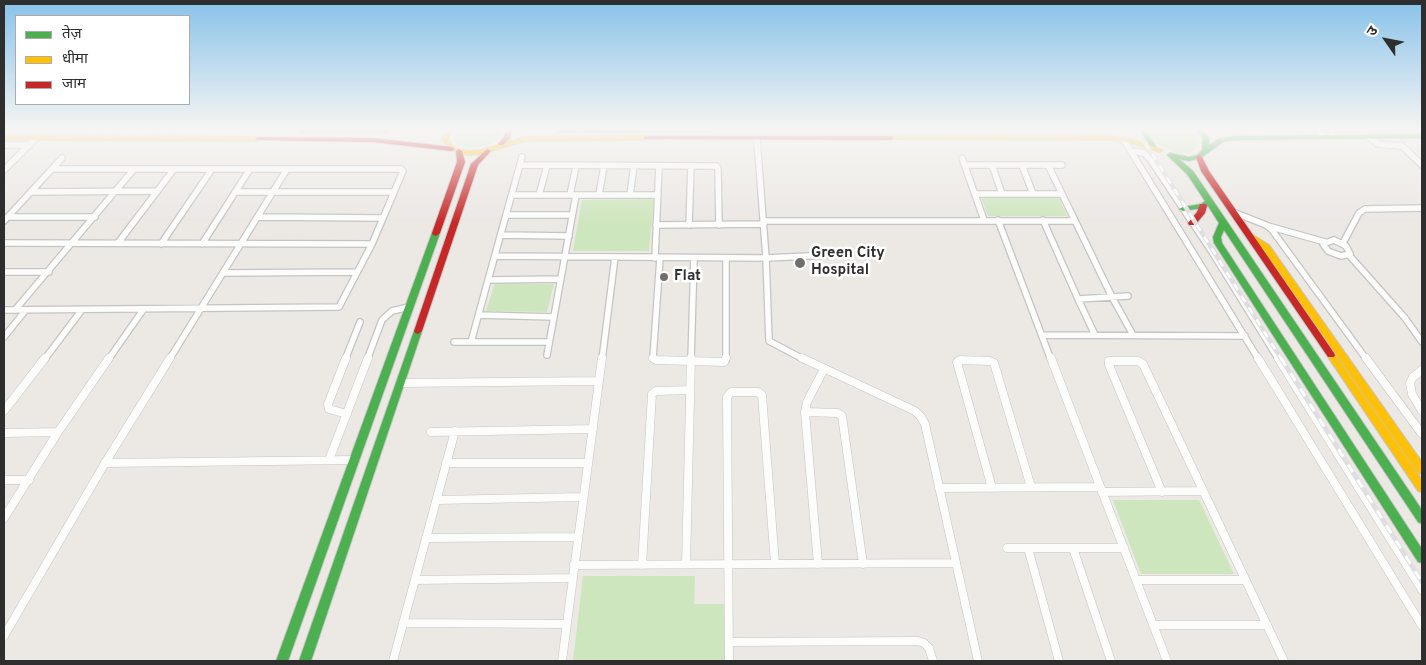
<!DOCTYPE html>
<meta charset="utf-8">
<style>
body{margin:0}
#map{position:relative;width:1426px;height:665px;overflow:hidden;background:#ece8e4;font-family:Overpass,"Noto Sans Devanagari",sans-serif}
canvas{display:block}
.frame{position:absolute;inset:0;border:5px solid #2e2e2e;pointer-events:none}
.legend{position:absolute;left:15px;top:15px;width:175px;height:90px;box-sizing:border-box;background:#fff;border:1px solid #ababab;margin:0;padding:6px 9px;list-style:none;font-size:15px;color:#2e2e2e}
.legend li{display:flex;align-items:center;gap:10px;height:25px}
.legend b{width:25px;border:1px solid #ababab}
.north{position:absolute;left:1361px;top:15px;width:50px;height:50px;-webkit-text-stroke:4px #fff;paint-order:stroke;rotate:303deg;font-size:14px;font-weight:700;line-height:20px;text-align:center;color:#2e2e2e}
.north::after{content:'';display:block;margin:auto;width:18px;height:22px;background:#2e2e2e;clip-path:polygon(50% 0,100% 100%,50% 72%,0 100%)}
</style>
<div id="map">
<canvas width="1426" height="665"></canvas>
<div class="frame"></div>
<ul class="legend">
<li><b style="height:6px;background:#4caf50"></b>तेज़</li>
<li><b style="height:6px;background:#ffc107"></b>धीमा</li>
<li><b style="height:6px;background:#c62828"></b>जाम</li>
</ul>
<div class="north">उ</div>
</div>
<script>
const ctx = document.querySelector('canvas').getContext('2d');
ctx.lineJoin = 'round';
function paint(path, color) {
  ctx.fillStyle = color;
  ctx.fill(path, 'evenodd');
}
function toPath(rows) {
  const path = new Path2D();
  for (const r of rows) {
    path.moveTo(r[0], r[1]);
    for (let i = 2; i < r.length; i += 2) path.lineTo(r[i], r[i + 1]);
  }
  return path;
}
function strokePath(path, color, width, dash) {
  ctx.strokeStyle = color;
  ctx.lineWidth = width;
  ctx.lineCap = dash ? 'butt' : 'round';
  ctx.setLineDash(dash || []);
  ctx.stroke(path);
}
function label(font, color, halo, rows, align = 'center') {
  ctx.font = font + ' Overpass,sans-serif';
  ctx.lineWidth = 5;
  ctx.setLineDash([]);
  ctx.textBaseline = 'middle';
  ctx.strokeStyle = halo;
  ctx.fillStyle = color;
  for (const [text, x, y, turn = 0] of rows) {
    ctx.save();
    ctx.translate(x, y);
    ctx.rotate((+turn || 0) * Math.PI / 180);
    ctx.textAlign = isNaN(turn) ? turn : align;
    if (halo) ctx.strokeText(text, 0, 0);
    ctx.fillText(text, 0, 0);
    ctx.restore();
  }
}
paint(toPath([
 [456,130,502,130,502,131,497,140,491,144,471,148,457,144,453,139],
 [1145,130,1192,130,1195,134,1197,147,1190,153,1176,153,1155,143],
 [981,197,1059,197,1067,216,988,216],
 [654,199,649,251,573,251,582,200],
 [495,283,554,284,547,312,486,311],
 [1113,500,1199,500,1234,574,1141,574],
 [583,576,695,576,694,604,724,604,725,661,573,661]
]), '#cee6be');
const streetFar1 = toPath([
 [1318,130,1323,137],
 [1329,130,1334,137],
 [1367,136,1378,144,1402,146,1422,165],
 [757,139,766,258,769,341,805,360],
 [1124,140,1259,360],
 [4,145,30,145],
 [1131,151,1144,153,1150,159,1212,252,1279,360],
 [962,158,984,220],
 [520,165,716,166,718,168,719,225],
 [965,165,1062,165],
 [992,165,1002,194],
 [1022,165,1033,194],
 [1048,165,1112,297,1133,335],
 [4,170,36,138],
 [31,192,157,191],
 [235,192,394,192],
 [975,194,1062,194],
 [512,195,658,195],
 [539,195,547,166],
 [570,195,576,166],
 [599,195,604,166],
 [630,195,634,166],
 [1233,212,1266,225,1272,230,1367,360],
 [506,215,572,215],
 [8,217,95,217],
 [258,217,383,218],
 [998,220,1051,360],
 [1043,220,1078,299,1128,296],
 [4,221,62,158],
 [763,221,1075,221],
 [656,225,764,224],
 [689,225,691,166],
 [1268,226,1325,242],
 [501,235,569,236],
 [1334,240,1346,246,1350,254,1341,256,1328,251,1323,244,1334,240],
 [4,243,372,244],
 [118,243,174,169],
 [1343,243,1359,213,1365,209,1422,208],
 [161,244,212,169],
 [202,244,250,169],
 [1349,255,1405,318,1422,342],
 [495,256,766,258,830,255],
 [655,258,659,166],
 [4,272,49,272],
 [224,273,357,272],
 [488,280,561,279],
 [1078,299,1095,335],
 [4,310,339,307,372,244,403,171,401,169,52,169],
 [15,310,134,169],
 [479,315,554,317],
 [1042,335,1245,336],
 [4,337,25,311],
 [454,342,549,342],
 [471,342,522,157],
 [547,355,576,195],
 [44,360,81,311],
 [108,360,143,310],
 [169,360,287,169],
 [345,360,360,322],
 [367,360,382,320,392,311,409,307],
 [602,360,615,257],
 [655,360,653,358,660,258],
 [691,360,694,258],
 [726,360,726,258]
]);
const street = toPath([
 [346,358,328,404,329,409,347,414],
 [653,358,656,360,724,362,726,358],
 [802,358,915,411,921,417,925,424,978,661],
 [1051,358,1167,661],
 [1258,358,1422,626],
 [1278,358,1422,590],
 [1366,358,1422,434],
 [1422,370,1413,377,1410,383,1412,394,1422,411],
 [401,383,599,381],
 [4,411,45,358],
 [805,412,838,413,842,416,863,564],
 [431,432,593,429],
 [4,433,58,432],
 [329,460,368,358],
 [105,463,354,460],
 [446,463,588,463],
 [4,480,29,480],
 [939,488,1100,487],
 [992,488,957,362,960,360,990,361,994,363,1031,487],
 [1102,492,1203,491],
 [1162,492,1109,365,1109,361,1138,361,1143,364,1284,661],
 [437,500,583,497],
 [4,518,58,432,109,358],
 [426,538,578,537],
 [1007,548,1124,548],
 [1028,548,1059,661],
 [1073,548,1111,661],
 [686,564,691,358],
 [818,564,805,412,807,402,824,369],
 [574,565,956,563],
 [642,565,652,394,656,391,690,390],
 [415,580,573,578],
 [1136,580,1245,580],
 [403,623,566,624],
 [1153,625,1267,625],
 [4,636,105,463,170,358],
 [729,642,918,641,924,643,929,648,933,661],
 [393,661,455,431],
 [562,661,602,358],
 [729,661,727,397,731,392,758,392,762,395,775,564]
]);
const fast = toPath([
 [297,130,391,130,388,132,300,132,297,130],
 [556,130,713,130,710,132,559,132,556,130],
 [1138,130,1145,130,1156,146,1155,147,1151,147,1138,130],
 [1197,130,1204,130,1209,138,1209,145,1219,139,1235,136,1422,134,1422,138,1235,140,1223,142,1201,158,1189,161,1179,159,1193,171,1422,510,1422,524,1418,522,1224,230,1221,237,1222,243,1422,549,1422,563,1418,562,1214,243,1213,237,1219,223,1208,206,1203,208,1183,211,1179,209,1183,207,1201,204,1205,201,1187,174,1167,155,1170,153,1189,157,1197,155,1202,150,1203,138,1197,130],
 [436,230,440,233,288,661,276,661,432,233,436,230],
 [418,328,422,331,311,661,299,661,414,331,418,328]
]);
const slow = toPath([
 [445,130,452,130,448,139,454,148,467,151,481,150,525,137,646,136,649,138,646,140,525,141,482,154,467,155,450,150,442,139,445,130],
 [4,136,258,137,261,139,258,141,4,140,4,136],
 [891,136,1111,136,1130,139,1163,150,1160,152,1127,142,1111,140,889,139,889,137,891,136],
 [1253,235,1269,245,1422,462,1422,474,1418,473,1263,249,1250,240,1249,238,1253,235],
 [1331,352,1334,353,1422,480,1422,492,1418,491,1328,357,1327,355,1328,353,1331,352]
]);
const jam = toPath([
 [506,130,512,130,510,138,503,145,499,145,498,144,504,137,506,130],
 [646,136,891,136,894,138,891,140,644,139,644,137,646,136],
 [258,137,373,138,452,147,455,149,452,151,373,142,256,140,255,139,258,137],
 [459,149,462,151,465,162,440,233,436,236,433,235,432,233,457,162,456,151,459,149],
 [488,149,491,151,478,165,422,331,418,334,415,333,414,331,471,164,486,150,488,149],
 [1199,155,1202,157,1209,171,1334,353,1335,355,1334,357,1328,357,1201,171,1196,157,1199,155],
 [1200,204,1206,204,1207,206,1205,213,1195,225,1189,225,1188,223,1197,212,1200,204]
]);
strokePath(streetFar1, '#c5c4c5', 8);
strokePath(street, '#c5c4c5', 9);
strokePath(fast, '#c5c4c5', 2);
strokePath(slow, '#c5c4c5', 2);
strokePath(jam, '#c5c4c5', 2);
strokePath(streetFar1, '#fcfcfb', 5.5);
strokePath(street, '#fcfcfb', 8);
paint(fast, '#4caf50');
paint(slow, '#ffc107');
paint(jam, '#c62828');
const railFar1 = toPath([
 [1137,130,1282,360]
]);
const rail = toPath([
 [1281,358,1422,582]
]);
strokePath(railFar1, '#dfdfe1', 4.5);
strokePath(rail, '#dfdfe1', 5);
strokePath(railFar1, '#fff', 2.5, [7]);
strokePath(rail, '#fff', 3, [9]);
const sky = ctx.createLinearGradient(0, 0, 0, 223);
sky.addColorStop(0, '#88c2ea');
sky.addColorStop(0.58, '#f6f5f3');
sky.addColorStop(1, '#f6f5f300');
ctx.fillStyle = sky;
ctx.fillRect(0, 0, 1426, 223);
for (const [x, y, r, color] of [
 [800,263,6,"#706f6e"],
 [664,277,5,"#706f6e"]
]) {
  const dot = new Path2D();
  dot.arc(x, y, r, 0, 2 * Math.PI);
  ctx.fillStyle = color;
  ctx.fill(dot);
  strokePath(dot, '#fff', 2);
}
label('bold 15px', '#2e2e2e', '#fff', [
 ["Green City",811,254],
 ["Hospital",811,271],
 ["Flat",674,277]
], 'left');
</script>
